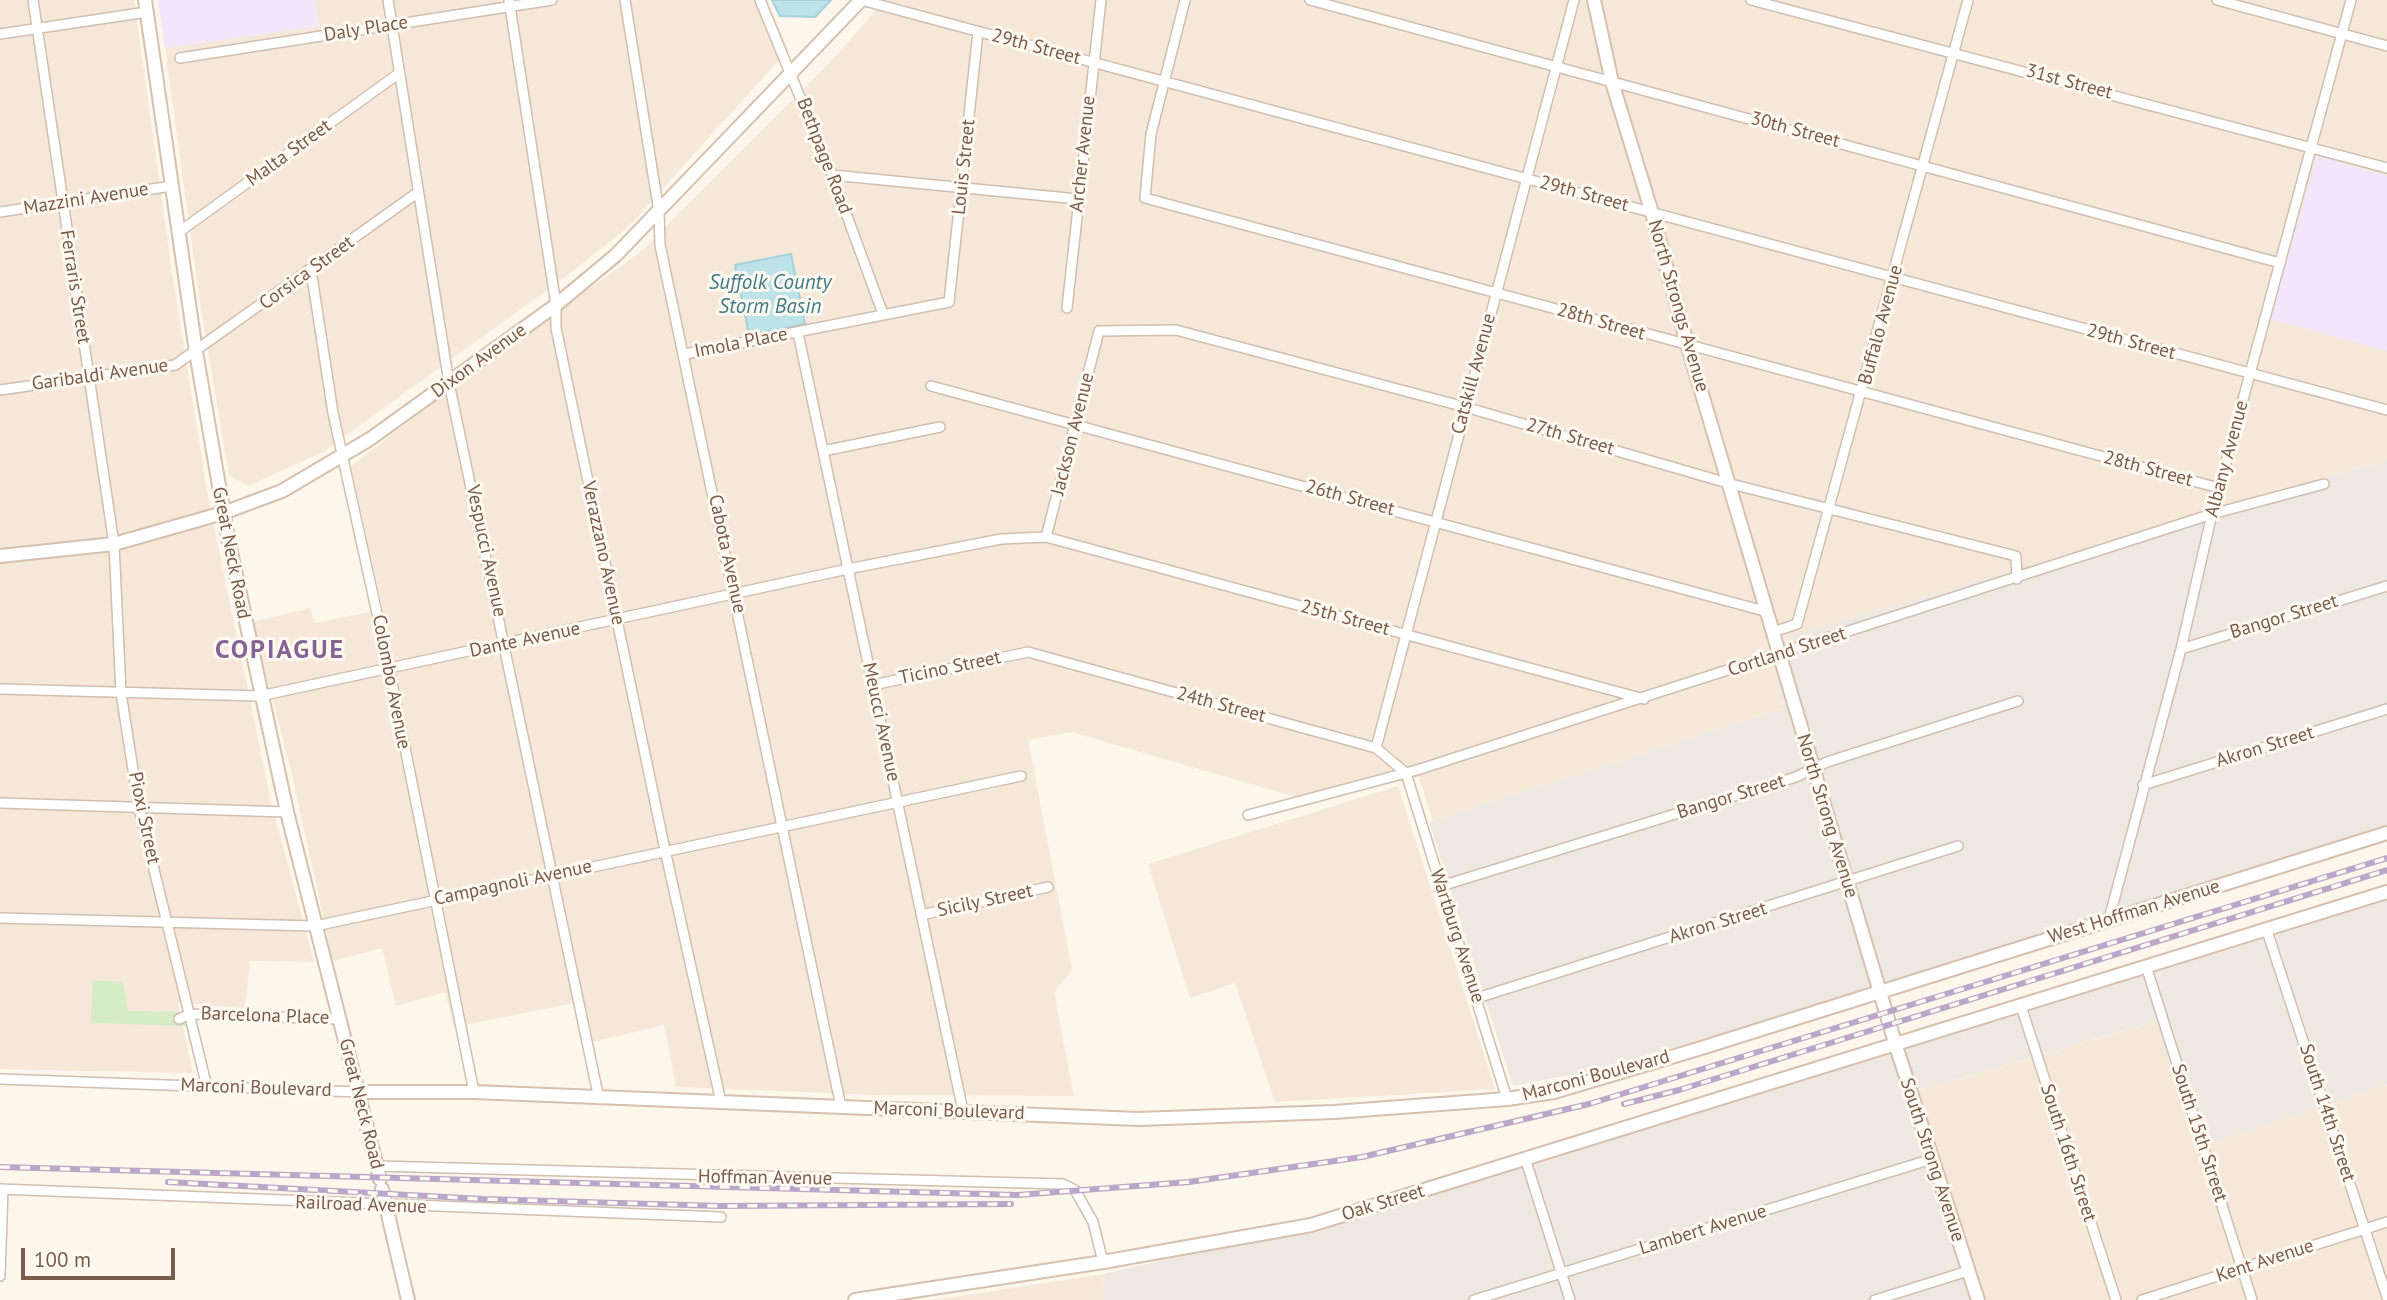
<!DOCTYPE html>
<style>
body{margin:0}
#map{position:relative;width:2387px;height:1300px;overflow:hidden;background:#fdf6ea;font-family:"PT Sans",sans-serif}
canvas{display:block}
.scale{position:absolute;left:21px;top:1248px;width:154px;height:32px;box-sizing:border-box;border:4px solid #795c4c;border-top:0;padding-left:9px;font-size:21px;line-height:24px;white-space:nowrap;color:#795c4c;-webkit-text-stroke:5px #fffaf1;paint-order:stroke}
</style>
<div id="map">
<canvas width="2387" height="1300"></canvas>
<div class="scale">100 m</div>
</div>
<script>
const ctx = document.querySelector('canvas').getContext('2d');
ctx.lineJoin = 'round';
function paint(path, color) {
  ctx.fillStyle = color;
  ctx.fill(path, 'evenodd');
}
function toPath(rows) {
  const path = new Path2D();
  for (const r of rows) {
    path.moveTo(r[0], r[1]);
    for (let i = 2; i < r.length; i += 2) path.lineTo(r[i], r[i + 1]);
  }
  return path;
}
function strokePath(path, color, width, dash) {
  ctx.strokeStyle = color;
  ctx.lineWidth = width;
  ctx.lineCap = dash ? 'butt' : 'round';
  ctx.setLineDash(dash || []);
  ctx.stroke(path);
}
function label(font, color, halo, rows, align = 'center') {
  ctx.font = font + ' "PT Sans",sans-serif';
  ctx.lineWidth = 6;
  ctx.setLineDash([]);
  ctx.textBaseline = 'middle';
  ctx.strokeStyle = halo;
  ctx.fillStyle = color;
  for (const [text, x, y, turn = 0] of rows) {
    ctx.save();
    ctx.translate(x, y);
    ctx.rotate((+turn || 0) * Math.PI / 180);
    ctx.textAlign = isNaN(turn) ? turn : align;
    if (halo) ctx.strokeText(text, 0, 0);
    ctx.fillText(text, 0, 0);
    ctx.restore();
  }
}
paint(toPath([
 [0,0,134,0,172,273,208,497,271,802,314,962,250,961,245,1008,178,1003,193,1073,0,1069],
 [315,0,767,0,788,50,628,227,568,275,323,452,248,486,229,475,200,303,165,48,319,26],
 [885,0,2387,0,2387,460,1768,643,1785,708,1433,821,1419,777,1310,801,1071,732,1028,740,1072,970,1054,992,1074,1096,881,1095,676,1087,664,1025,593,1042,584,1001,454,1027,445,992,396,1006,382,948,333,961,291,770,252,622,310,608,315,623,383,609,351,466,496,355,642,251,824,69],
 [1398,786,1495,1089,1275,1102,1235,983,1190,998,1148,864],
 [2156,1021,2196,1148,2387,1085,2387,1300,1971,1300,1904,1095],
 [1105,1274,1102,1300,933,1300]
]), '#f5e8d8');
paint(toPath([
 [2387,460,2387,828,1971,959,1605,1068,1513,1086,1429,822,1785,708,1767,643],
 [2387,891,2387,1085,2196,1148,2155,1021,1904,1095,1971,1300,1102,1300,1105,1274,1318,1223,1908,1033]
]), '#eee8e3');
paint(toPath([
 [158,0,315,0,319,26,165,48],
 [2317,156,2387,176,2387,351,2270,319]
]), '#f3e6fa');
paint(toPath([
 [93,980,123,982,128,1011,183,1012,186,1026,91,1023]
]), '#d6ecc7');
const water = toPath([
 [772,0,831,0,815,17,780,16,772,0],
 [791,254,805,324,749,335,735,265,791,254]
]);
paint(water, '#bde2e8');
strokePath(water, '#a3d2da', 2);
const street = toPath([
 [33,0,114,544,121,693,139,808,207,1087],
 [388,0,449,383,599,1099],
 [509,0,556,305,556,328,665,850,721,1102],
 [625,0,659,212,660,245,841,1107],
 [760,0,832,175,883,314],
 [861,0,2387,410],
 [1185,0,1151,134,1145,198,2219,488],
 [1310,0,2280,263],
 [1751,0,2387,168],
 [2217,0,2387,46],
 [0,34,147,12],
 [180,58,552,0],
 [832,175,1078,199],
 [0,212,172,186],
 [179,232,398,74],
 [311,270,333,413,389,668,474,1092],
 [1067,308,1101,0],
 [798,333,963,1111],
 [685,354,949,302,978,32],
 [931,386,1768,612],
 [0,390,175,365,417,193],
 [823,451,940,427],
 [1046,537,1099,331,1176,330,1465,407,1731,484,2016,556,2017,579],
 [1773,632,1797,624,1968,0],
 [2181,649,2387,586],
 [873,685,1028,652,1376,748,1406,773,1507,1099],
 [0,689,260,696,848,569,1001,539,1046,537,1644,699],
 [1376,748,1574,0],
 [2143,785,2387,709],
 [0,803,287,812],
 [1248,815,1417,770,2212,514,2324,484],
 [1441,886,1796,777,1827,762,2018,701],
 [921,915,1048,887],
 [0,918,315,926,1021,776],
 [2109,919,2181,649,2212,514,2351,0],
 [2266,928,2387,1297],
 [2146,966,2252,1300],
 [1477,998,1958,846],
 [2021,1006,2116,1300],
 [179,1019,190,1014,340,1019],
 [0,1079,359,1092],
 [1525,1158,1570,1300],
 [376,1166,1063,1184,1075,1190,1093,1222,1103,1262],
 [0,1189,721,1217],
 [0,1276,3,1189],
 [1474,1300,1932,1159],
 [1875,1300,1968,1271],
 [2142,1300,2387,1222]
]);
const secondary = toPath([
 [145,0,196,352,228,538,287,812,380,1179],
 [1594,0,1612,82,1652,213,1688,347,1896,1046,1978,1300],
 [0,556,114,544,223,513,282,491,370,439,556,305,616,255,861,0],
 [359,1092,474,1092,1138,1119,1334,1112,1507,1099,1554,1092,1698,1049,2387,833],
 [382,1189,408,1300],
 [855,1300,1103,1262,1311,1225,2387,892]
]);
strokePath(street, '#d0beae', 12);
strokePath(secondary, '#d6c0ae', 16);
strokePath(street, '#fff', 9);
strokePath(secondary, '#fff', 12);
const rail = toPath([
 [1624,1104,1679,1090,2387,870],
 [0,1167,1018,1195,1189,1182,1362,1157,1589,1104,2387,858],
 [168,1182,483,1199,720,1206,1011,1204]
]);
strokePath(rail, '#b9a6c9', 6);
strokePath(rail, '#fffaf1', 3.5, [10]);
label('19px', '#795c4c', '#fffaf1', [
 ["Daly Place",366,29,-9],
 ["29th Street",1036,47,15],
 ["31st Street",2069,82,15],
 ["30th Street",1795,130,15],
 ["Malta Street",289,153,-36],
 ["Archer Avenue",1083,154,-84],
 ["Bethpage Road",824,156,69],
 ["Louis Street",964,167,-84],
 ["29th Street",1584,194,15],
 ["Mazzini Avenue",86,199,-9],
 ["Corsica Street",307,273,-36],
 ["Ferraris Street",75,287,81],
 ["North Strongs Avenue",1678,306,74],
 ["28th Street",1601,322,16],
 ["Buffalo Avenue",1881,325,-75],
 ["29th Street",2131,342,15],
 ["Imola Place",741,343,-11],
 ["Dixon Avenue",479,361,-36],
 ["Catskill Avenue",1474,374,-75],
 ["Garibaldi Avenue",100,375,-8],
 ["Jackson Avenue",1073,434,-76],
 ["27th Street",1570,437,16],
 ["Albany Avenue",2227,459,-75],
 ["28th Street",2148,469,15],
 ["26th Street",1350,498,15],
 ["Vespucci Avenue",486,551,78],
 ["Great Neck Road",231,553,79],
 ["Verazzano Avenue",603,553,78],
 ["Cabota Avenue",727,554,78],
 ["Bangor Street",2284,617,-17],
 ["25th Street",1345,618,15],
 ["Dante Avenue",525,640,-12],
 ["Cortland Street",1787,652,-18],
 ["Ticino Street",950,668,-12],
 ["Colombo Avenue",391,682,79],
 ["24th Street",1221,705,15],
 ["Meucci Avenue",881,722,78],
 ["Akron Street",2265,747,-17],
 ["Bangor Street",1731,797,-17],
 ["North Strong Avenue",1827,816,73],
 ["Pioxi Street",144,818,78],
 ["Campagnoli Avenue",513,883,-12],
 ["Sicily Street",985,901,-12],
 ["West Hoffman Avenue",2134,912,-17],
 ["Akron Street",1718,923,-17],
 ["Wartburg Avenue",1457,936,72],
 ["Barcelona Place",265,1016,2],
 ["Marconi Boulevard",1596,1076,-15],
 ["Marconi Boulevard",256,1088,2],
 ["Great Neck Road",361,1104,76],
 ["Marconi Boulevard",949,1111,2],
 ["South 14th Street",2327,1113,72],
 ["South 15th Street",2199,1133,72],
 ["South 16th Street",2068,1153,72],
 ["South Strong Avenue",1932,1160,72],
 ["Hoffman Avenue",765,1178,1],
 ["Oak Street",1383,1203,-17],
 ["Railroad Avenue",361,1205,2],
 ["Lambert Avenue",1703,1230,-17],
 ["Kent Avenue",2265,1261,-18]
]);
label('italic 21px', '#417b86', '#fffaf1', [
 ["Suffolk County",770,283],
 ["Storm Basin",770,307]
]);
ctx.letterSpacing = '2px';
label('bold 26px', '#846495', '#fffaf1', [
 ["COPIAGUE",280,651]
]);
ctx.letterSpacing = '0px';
</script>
